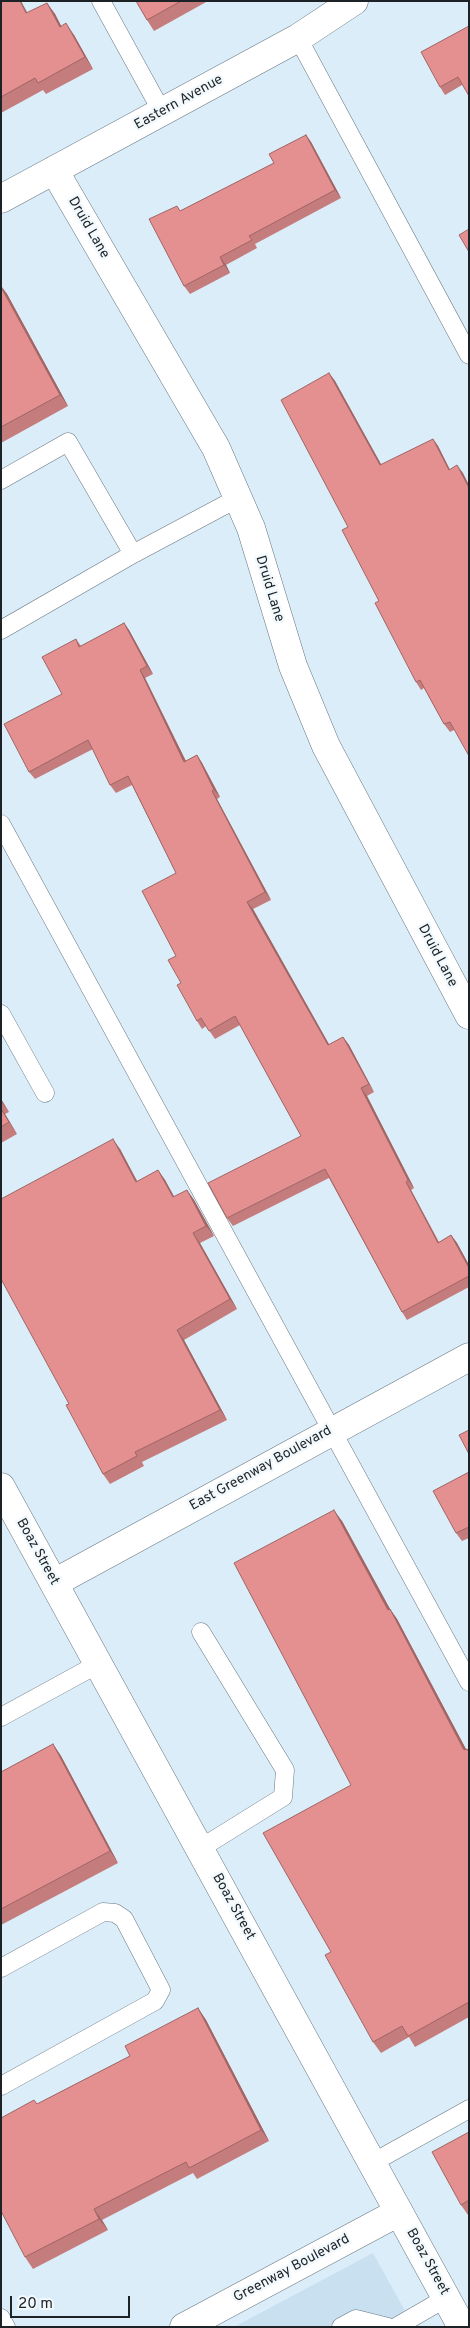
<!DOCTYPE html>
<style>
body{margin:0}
#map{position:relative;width:470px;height:2328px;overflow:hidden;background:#dbedf9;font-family:Overpass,sans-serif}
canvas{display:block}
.frame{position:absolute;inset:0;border:2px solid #1c2226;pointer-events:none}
.scale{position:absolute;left:10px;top:2296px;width:120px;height:22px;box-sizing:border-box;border:2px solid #1c2226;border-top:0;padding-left:6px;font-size:15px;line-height:18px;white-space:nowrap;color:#1c2226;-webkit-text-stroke:4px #f2f9fd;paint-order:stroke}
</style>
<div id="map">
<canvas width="470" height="2328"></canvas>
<div class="frame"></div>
<div class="scale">20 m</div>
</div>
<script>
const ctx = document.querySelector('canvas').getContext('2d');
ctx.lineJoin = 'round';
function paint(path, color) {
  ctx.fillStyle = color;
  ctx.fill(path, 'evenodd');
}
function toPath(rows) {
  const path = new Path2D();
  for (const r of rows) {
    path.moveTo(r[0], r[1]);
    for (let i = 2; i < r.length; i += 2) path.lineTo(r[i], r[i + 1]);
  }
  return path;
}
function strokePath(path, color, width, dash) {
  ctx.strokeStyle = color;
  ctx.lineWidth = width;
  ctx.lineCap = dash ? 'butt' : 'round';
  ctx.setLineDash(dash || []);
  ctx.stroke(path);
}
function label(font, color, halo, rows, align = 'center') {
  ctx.font = font + ' Overpass,sans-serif';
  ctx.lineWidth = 5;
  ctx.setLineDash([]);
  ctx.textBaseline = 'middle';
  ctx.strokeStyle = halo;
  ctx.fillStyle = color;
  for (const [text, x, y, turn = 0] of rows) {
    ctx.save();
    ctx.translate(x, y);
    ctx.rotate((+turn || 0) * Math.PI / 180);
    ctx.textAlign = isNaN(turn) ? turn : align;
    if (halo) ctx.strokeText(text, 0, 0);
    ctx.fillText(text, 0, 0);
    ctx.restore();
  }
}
paint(toPath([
 [373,2253,414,2327,234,2327]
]), '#c8e0f0');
const service = toPath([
 [101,1,162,112],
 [298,38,469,355],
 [1,480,68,442,133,554],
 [1,630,133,554,238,498],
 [1,824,469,1682],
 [1,1014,45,1093],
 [1,1717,98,1664],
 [201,1848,283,1797,285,1770,201,1632],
 [1,1968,103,1912,115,1913,124,1919,161,1990,155,2001,1,2086],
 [372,2163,469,2109],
 [1,2318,6,2327],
 [341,2327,356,2319,388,2327],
 [396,2327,446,2298]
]);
const minor = toPath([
 [54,170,216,448,251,528,293,666,326,746,469,1015],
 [1,199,298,38,354,1],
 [1,1487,462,2327],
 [54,1583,469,1357],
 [184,2327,399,2212]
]);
strokePath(service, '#677781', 19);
strokePath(minor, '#677781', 29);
strokePath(service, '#fff', 18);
strokePath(minor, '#fff', 28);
paint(toPath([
 [1,1,28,13,47,3,55,14,61,26,74,35,93,69,46,94,43,90,1,113],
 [136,1,208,1,154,31,147,20],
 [469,26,462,85,445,95,440,87],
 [306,135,311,142,341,198,255,244,257,248,226,265,230,273,190,294,184,286,180,211,274,163],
 [1,286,7,294,68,406,1,443],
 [329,373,335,381,381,465,433,439,438,446,450,470,463,473,454,730,450,732,444,724,424,688,421,690,416,682,379,601,348,527],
 [124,623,129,630,153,674,145,678,186,761,197,755,202,763,220,797,217,799,271,900,253,909,329,1045,343,1037,349,1045,374,1092,367,1096,414,1188,411,1190,439,1242,451,1235,457,1243,469,1265,469,1287,407,1320,402,1312,329,1178,233,1226,227,1218,301,1136,240,1025,215,1039,206,1026,202,1029,197,1021,181,983,176,956,176,873,132,785,116,793,110,785,93,749,35,779,29,772,62,694,76,639,81,646],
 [1,1099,9,1112,5,1114,17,1134,1,1143],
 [120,1149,137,1182,158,1170,165,1180,174,1197,187,1190,194,1200,214,1236,200,1243,237,1309,184,1340,227,1420,142,1462,144,1466,110,1484,103,1474,69,1404],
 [469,1472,469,1538,462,1541,456,1533],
 [342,1521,390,1609,397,1619,466,1749,469,1751,469,2017,415,2047,409,2037,381,2053,373,2042,331,1952,351,1785],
 [53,1744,61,1756,118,1863,1,1925,1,1772],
 [198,2008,206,2020,269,2141,197,2179,193,2173,102,2220,108,2230,33,2269,25,2257,37,2104,130,2056],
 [469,2132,469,2214,468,2215,461,2205]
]), '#c47c7c');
paint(toPath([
 [20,1,21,1,34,25,26,13],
 [47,3,55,14,68,39,60,27],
 [66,23,74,35,93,69,85,57],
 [306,135,311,142,341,198,335,190],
 [220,257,226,265,230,273,224,265],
 [1,286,7,294,68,406,60,395],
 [329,373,335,381,386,473,380,465],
 [433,439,438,446,454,478,449,470],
 [457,465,463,473,469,485,469,488],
 [124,623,129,630,153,674,147,666],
 [140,670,145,678,190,770,184,762],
 [197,755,202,763,220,797,214,790],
 [212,791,217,799,271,900,265,892],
 [247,902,253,909,334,1053,328,1045],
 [343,1037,349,1045,374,1092,369,1084],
 [361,1088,367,1096,414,1188,408,1180],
 [1,1099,9,1112,1,1101],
 [1,1108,5,1114,17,1134,9,1122],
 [113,1139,120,1149,143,1192,136,1182],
 [158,1170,165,1180,180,1207,173,1197],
 [406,1182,411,1190,443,1251,438,1243],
 [187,1190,194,1200,214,1236,206,1226],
 [193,1233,200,1243,237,1309,230,1299],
 [451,1235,457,1243,469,1265,469,1268],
 [177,1330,184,1340,227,1420,220,1410],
 [334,1510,342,1521,396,1620,388,1610],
 [390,1609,397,1619,469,1755,464,1750],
 [53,1744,61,1756,118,1863,110,1851],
 [198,2008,206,2020,269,2141,261,2130],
 [94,2209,102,2220,108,2230,99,2219]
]), '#a06565');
const building = toPath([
 [1,1,20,1,26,13,47,3,60,27,66,23,85,57,38,83,35,78,1,97,1,1],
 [136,1,181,1,147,20,136,1],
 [469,26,469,96,458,77,440,87,421,52,469,26],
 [306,135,335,190,249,236,252,240,220,257,224,265,184,286,149,219,177,206,180,211,274,163,269,154,306,135],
 [469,229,469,252,459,235,469,229],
 [1,287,60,395,1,427,1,287],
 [329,373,380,465,433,439,449,470,457,465,469,488,469,756,450,722,444,724,420,680,416,682,375,603,379,601,342,530,348,527,281,400,329,373],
 [124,623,147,666,140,670,184,762,197,755,214,790,212,791,265,892,247,902,328,1045,343,1037,369,1084,361,1088,408,1180,406,1182,438,1243,451,1235,469,1268,469,1276,402,1312,325,1169,227,1218,208,1183,301,1136,235,1016,209,1031,201,1018,197,1021,177,985,181,983,168,960,176,956,142,891,176,873,128,776,110,785,88,740,29,772,4,724,62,694,42,657,76,639,79,647,124,623],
 [1,1109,9,1122,1,1127,1,1109],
 [113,1139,136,1182,158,1170,173,1197,187,1190,206,1226,193,1233,230,1299,177,1330,220,1410,135,1452,137,1456,103,1474,66,1405,69,1404,1,1279,1,1199,113,1139],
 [469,1430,469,1454,459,1435,469,1430],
 [469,1472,469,1527,456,1533,433,1491,469,1472],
 [334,1510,388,1610,390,1609,464,1750,467,1749,469,1752,469,2002,408,2036,402,2026,373,2042,325,1955,331,1952,263,1833,351,1785,234,1563,334,1510],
 [53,1744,110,1851,1,1909,1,1772,53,1744],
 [198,2008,261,2130,189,2168,186,2162,94,2209,99,2219,25,2257,1,2211,1,2118,34,2100,37,2104,130,2056,125,2046,198,2008],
 [469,2132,469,2200,461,2205,432,2152,469,2132]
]);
paint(building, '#e49090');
strokePath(building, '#a06565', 1);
label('14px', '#1c2226', '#f2f9fd', [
 ["Eastern Avenue",179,103,-29],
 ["Druid Lane",88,228,60],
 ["Druid Lane",269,589,73],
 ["Druid Lane",437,956,62],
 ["East Greenway Boulevard",261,1469,-29],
 ["Boaz Street",37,1552,61],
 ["Boaz Street",233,1907,61],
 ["Boaz Street",427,2262,61],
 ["Greenway Boulevard",292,2269,-28]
]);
</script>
